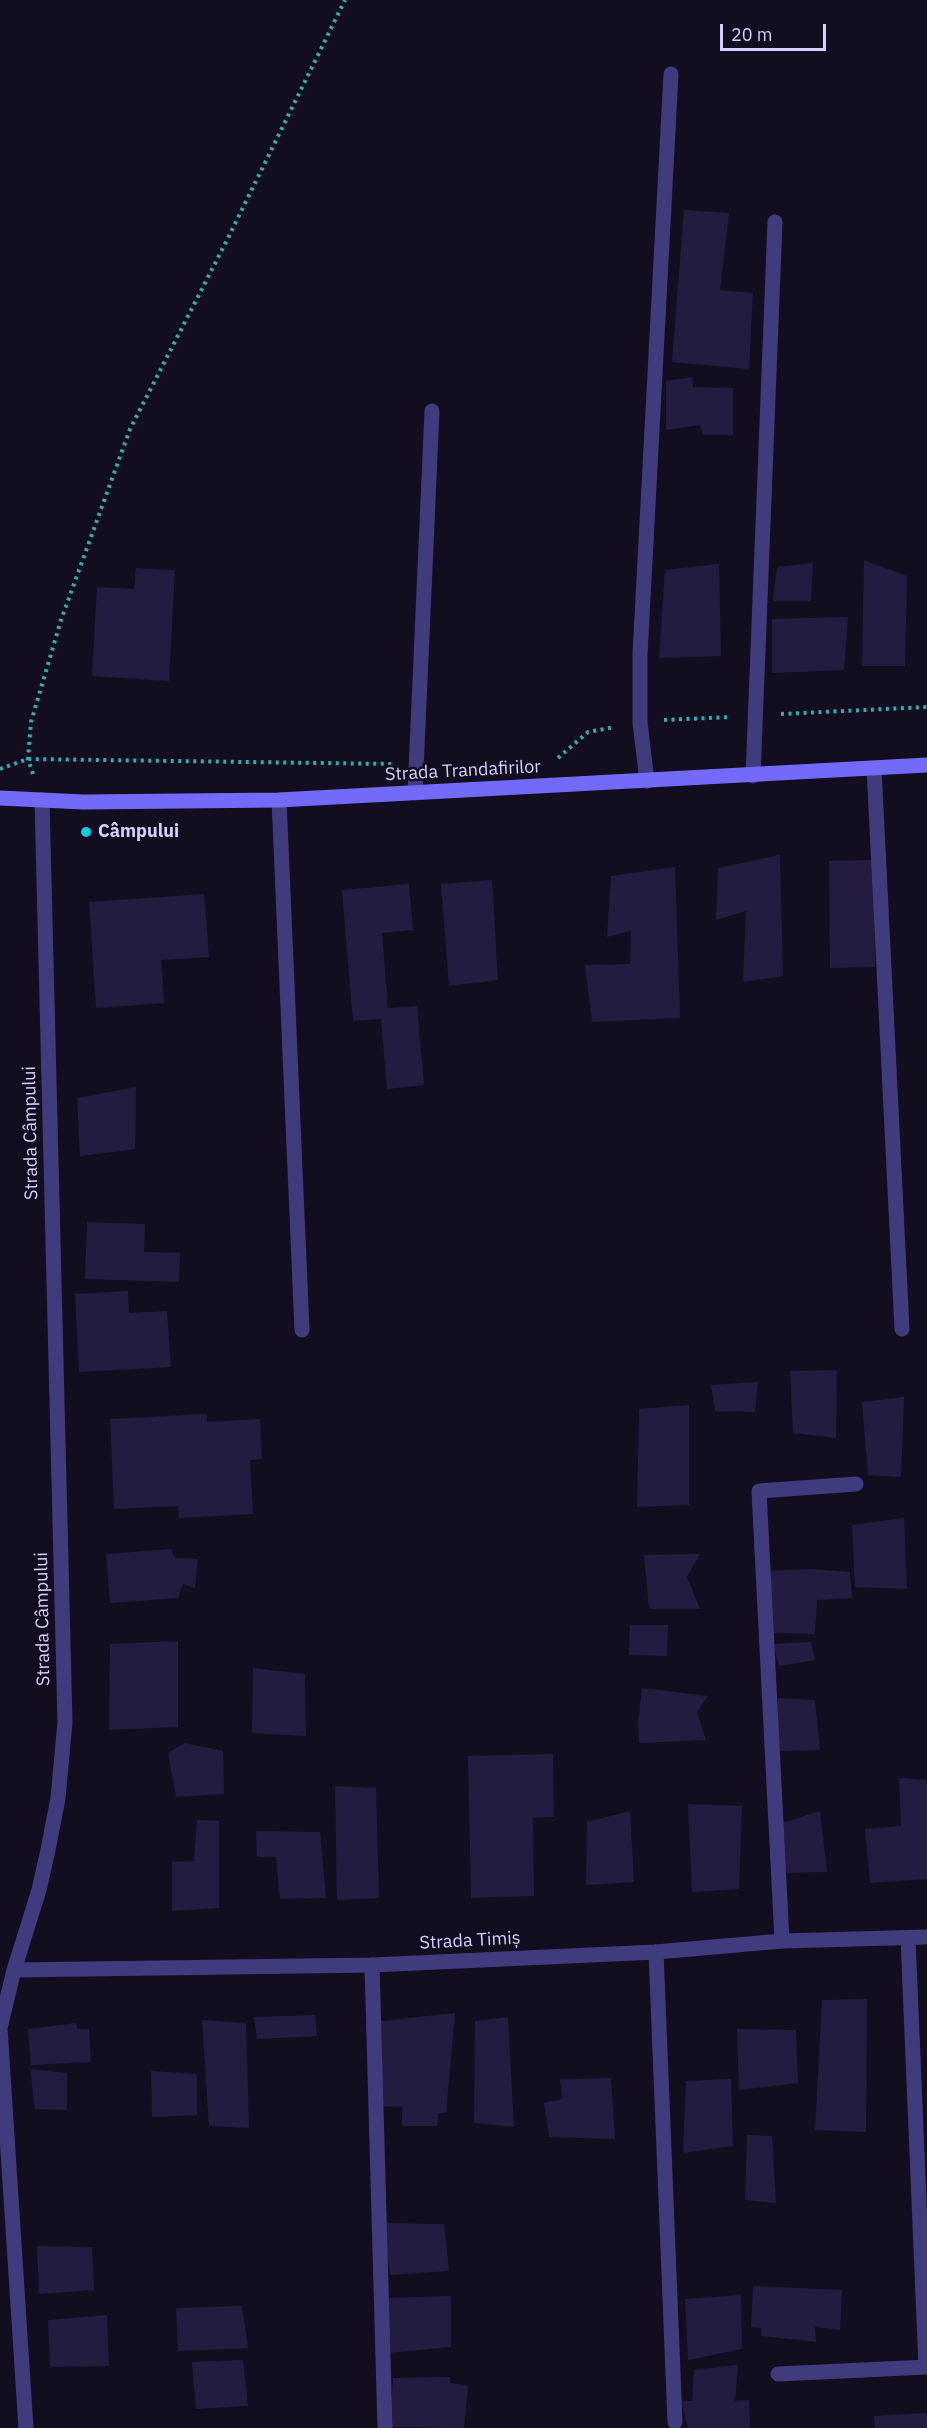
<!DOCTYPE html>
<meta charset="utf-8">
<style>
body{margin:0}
#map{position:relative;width:927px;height:2428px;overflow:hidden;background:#120e20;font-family:"IBM Plex Sans",sans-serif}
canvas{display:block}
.scale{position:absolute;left:720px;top:24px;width:106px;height:27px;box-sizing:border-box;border:3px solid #d6cffd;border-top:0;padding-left:8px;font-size:18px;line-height:21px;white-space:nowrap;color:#d6cffd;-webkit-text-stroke:4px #120e20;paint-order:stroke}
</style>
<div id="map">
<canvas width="927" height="2428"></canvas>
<div class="scale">20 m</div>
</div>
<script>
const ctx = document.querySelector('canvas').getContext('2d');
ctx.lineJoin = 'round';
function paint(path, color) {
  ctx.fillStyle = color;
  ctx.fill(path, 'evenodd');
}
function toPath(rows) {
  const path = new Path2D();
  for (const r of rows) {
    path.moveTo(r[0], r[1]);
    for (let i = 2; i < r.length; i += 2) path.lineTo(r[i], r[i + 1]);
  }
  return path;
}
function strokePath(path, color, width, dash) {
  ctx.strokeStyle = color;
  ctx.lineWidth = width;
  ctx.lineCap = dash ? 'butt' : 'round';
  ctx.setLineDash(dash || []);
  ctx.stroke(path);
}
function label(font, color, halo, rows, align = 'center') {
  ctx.font = font + ' "IBM Plex Sans",sans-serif';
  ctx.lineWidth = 5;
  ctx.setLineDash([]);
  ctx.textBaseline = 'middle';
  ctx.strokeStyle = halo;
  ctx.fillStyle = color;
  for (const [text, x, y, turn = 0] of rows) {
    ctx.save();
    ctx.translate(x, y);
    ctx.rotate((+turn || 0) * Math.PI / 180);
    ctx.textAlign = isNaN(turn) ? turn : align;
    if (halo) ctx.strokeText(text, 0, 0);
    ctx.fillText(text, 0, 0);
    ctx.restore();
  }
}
paint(toPath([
 [684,210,729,213,720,290,753,293,749,369,672,362],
 [692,377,693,387,733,388,733,435,703,435,700,425,666,430,666,381],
 [864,560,907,576,905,666,862,666],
 [813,563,811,601,773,601,777,567],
 [719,564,721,656,659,658,665,570],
 [136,568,175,570,169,681,92,676,97,587,134,589],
 [848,617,844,670,772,673,772,619],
 [780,855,783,976,743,982,746,911,716,920,718,868],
 [874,860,875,967,830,968,829,861],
 [675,867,680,1018,592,1022,585,965,630,964,631,931,607,937,611,876],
 [492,880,498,980,449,986,441,884],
 [409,884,413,930,382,933,388,1008,417,1006,424,1085,387,1089,381,1019,353,1021,342,890],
 [204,894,209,957,161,960,164,1003,96,1008,89,902],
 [136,1087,135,1149,80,1156,77,1098],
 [87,1222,145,1224,144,1252,180,1253,179,1282,85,1279],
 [128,1291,129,1313,167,1311,171,1367,79,1372,75,1294],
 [837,1370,836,1438,793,1433,790,1371],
 [758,1382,755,1412,715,1411,711,1385],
 [904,1397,901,1477,868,1475,862,1402],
 [689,1405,689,1505,637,1507,639,1409],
 [207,1414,207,1422,260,1419,262,1459,250,1460,253,1514,179,1518,178,1506,114,1509,110,1419],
 [904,1518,907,1589,855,1587,852,1525],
 [171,1549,175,1558,198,1559,195,1588,183,1584,178,1598,110,1603,106,1554],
 [700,1554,687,1577,700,1609,649,1609,644,1555],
 [813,1569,850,1572,852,1598,817,1600,815,1634,772,1633,768,1571],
 [630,1625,668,1625,667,1656,629,1655],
 [178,1641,178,1727,109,1730,110,1644],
 [811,1642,815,1660,779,1666,773,1644],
 [253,1668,305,1674,306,1736,252,1733],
 [642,1688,708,1696,697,1712,706,1740,639,1743,638,1723],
 [778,1698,815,1700,820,1750,777,1751],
 [185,1743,223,1751,224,1794,176,1797,168,1753],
 [553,1754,554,1817,533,1818,534,1896,471,1898,468,1756],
 [899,1778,927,1780,927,1879,870,1883,865,1829,901,1826],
 [335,1786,376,1788,379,1898,337,1900],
 [688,1804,742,1806,739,1889,692,1892],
 [630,1811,634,1882,586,1885,587,1822],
 [820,1811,827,1872,783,1873,780,1824],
 [197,1820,219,1821,219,1908,172,1911,172,1862,194,1861],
 [256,1831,320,1832,326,1898,280,1899,276,1857,257,1857],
 [867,1999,866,2132,815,2130,822,2000],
 [455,2013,446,2113,438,2113,437,2126,402,2126,402,2107,380,2106,381,2021],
 [315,2015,317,2036,257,2039,254,2017],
 [508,2017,514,2127,474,2123,475,2021],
 [202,2020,246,2023,249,2128,209,2126],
 [76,2023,77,2029,89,2029,91,2062,31,2065,28,2029],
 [737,2029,796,2030,798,2083,739,2090],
 [30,2069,67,2073,67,2110,35,2109],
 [151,2071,197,2074,197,2115,152,2117],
 [611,2078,615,2139,549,2137,544,2103,562,2099,560,2079],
 [731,2079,733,2146,683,2153,686,2081],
 [747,2135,772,2136,776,2203,745,2200],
 [383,2223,444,2224,449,2271,390,2275],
 [37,2246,92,2247,94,2290,39,2294],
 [753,2286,842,2290,840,2330,815,2327,816,2342,762,2336,761,2328,751,2327],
 [741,2295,742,2349,688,2360,685,2299],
 [451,2296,451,2347,388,2353,386,2298],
 [242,2306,248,2348,178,2351,176,2308],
 [107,2315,109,2366,50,2367,48,2320],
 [243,2360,248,2406,196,2409,192,2362],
 [738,2365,735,2401,749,2400,750,2428,688,2428,681,2401,692,2401,694,2370],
 [450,2377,450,2383,468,2386,464,2428,390,2427,393,2378],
 [927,2413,927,2428,875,2428,874,2416]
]), '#241b40');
strokePath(toPath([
 [781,714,927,707],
 [664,720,731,717],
 [558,758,588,732,615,727],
 [0,769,28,759,393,764],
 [33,774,28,759,31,722,61,620,130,429,226,242,345,0]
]), '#33adac', 4, [3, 4.5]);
strokePath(toPath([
 [874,768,902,1329],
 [753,776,775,222],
 [647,781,640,722,640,654,671,74],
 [415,793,432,411],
 [279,800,302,1330],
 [908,1938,926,2367],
 [782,1941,759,1491,856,1484],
 [656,1952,675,2422],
 [372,1965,385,2428],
 [778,2374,927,2367]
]), '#403b7d', 15);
strokePath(toPath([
 [14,1970,372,1965,656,1952,782,1941,927,1937],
 [26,2428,0,2028,14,1970,39,1890,48,1850,58,1798,65,1722,42,800]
]), '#403b7d', 15);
strokePath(toPath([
 [0,798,83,802,279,800,927,765]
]), '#746af9', 15);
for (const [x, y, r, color] of [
 [86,832,6,"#0accee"]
]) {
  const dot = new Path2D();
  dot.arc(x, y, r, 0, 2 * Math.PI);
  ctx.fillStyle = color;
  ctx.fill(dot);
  strokePath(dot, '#120e20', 2);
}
label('18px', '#d6cffd', '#120e20', [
 ["Strada Trandafirilor",463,771,-3],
 ["Strada Câmpului",31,1133,-91],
 ["Strada Câmpului",43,1619,-91],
 ["Strada Timiș",470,1941,-3]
]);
label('bold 18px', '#d6cffd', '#120e20', [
 ["Câmpului",98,832]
], 'left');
</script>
